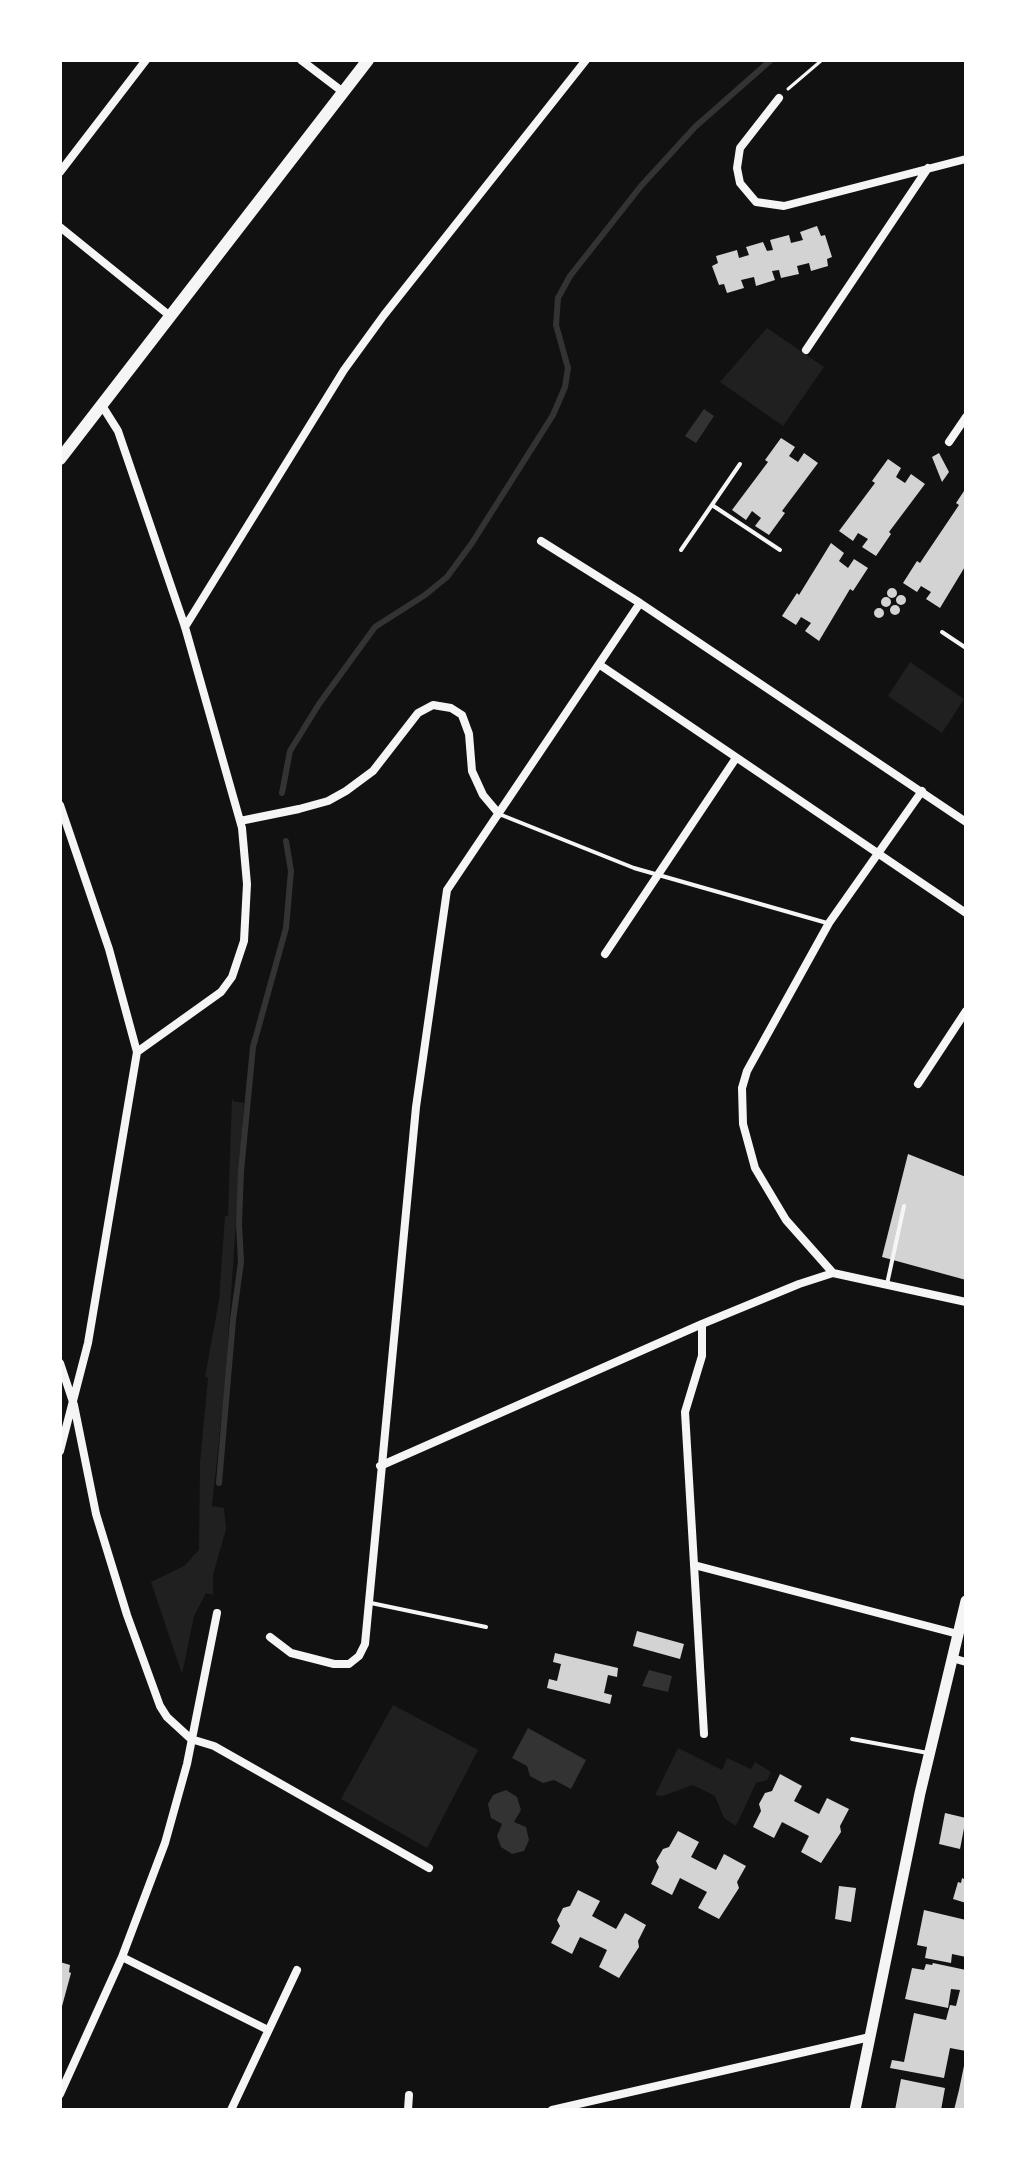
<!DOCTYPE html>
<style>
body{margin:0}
#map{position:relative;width:1026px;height:2170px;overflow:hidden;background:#111;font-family:"IBM Plex Sans",sans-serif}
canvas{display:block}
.frame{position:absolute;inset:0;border:62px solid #fff;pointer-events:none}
</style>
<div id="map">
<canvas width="1026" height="2170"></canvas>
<div class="frame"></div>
</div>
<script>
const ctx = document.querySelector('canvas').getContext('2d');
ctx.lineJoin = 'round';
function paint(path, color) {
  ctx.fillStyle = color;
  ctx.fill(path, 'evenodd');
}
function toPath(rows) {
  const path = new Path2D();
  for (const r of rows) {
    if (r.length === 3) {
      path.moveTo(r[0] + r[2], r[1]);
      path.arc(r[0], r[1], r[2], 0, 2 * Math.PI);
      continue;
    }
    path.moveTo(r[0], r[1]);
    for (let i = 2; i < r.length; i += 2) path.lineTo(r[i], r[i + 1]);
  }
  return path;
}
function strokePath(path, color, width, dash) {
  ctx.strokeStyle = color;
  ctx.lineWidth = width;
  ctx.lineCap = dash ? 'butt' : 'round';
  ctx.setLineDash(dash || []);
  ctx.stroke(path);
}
paint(toPath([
 [767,328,824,367,783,426,720,382],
 [910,662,964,699,942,733,888,696],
 [232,1097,233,1101,244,1103,225,1384,212,1506,224,1508,226,1529,213,1575,213,1595,206,1593,194,1616,182,1674,151,1582,184,1566,199,1550,200,1463,208,1378,205,1377,219,1300,225,1216,228,1216],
 [393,1705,478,1750,427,1848,341,1799],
 [678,1748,722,1770,727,1758,751,1769,755,1762,771,1772,767,1780,756,1783,736,1826,724,1818,715,1796,693,1785,662,1796,655,1795]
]), '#202020');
paint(toPath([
 [704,409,714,416,696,443,685,436],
 [649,1670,672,1676,668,1692,642,1686],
 [528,1728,586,1760,571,1789,554,1780,543,1783,530,1776,527,1766,512,1758],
 [506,1790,517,1797,521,1810,514,1822,526,1827,529,1840,524,1851,512,1854,501,1847,497,1836,502,1824,491,1818,488,1804,493,1795]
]), '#333');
strokePath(toPath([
 [282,793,290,751,319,704,375,627,425,595,447,577,472,543,553,415,565,387,568,368,556,325,558,298,570,276,641,186,695,127,771,60],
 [219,1483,233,1320,241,1262,239,1224,241,1171,253,1047,286,928,291,871,286,841]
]), '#333', 6);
paint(toPath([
 [817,226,821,236,825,235,832,257,827,259,828,266,811,271,809,263,797,266,799,274,781,278,779,270,772,271,775,280,756,286,754,277,741,280,744,288,727,293,724,284,719,285,712,266,718,263,716,256,737,250,739,258,749,255,746,247,763,242,767,251,773,250,770,240,789,235,791,243,803,240,800,232],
 [781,438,795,447,789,456,798,462,804,453,818,463,782,511,785,513,769,535,755,526,761,518,752,511,746,520,732,510,768,462,765,460],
 [939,453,949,472,942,482,932,457],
 [888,459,901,468,896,477,905,483,911,474,925,484,889,532,891,534,876,556,862,547,868,539,858,533,853,541,839,531,875,483,872,481],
 [966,488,966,565,940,608,926,599,931,592,921,586,917,592,903,583,917,561,920,563,959,505,956,503],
 [831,543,844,553,839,561,848,568,854,559,868,568,853,591,850,589,819,641,805,631,811,623,801,617,796,625,782,616,797,593,799,595],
 [892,593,5],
 [901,600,5],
 [886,602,5],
 [895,610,5],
 [879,613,5],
 [908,1154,966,1177,966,1280,882,1257],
 [637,1631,684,1644,680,1659,633,1646],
 [555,1653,618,1668,617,1677,608,1675,604,1693,612,1695,610,1704,547,1688,549,1679,557,1681,561,1664,553,1662],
 [780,1774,802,1786,794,1801,819,1814,827,1798,849,1809,840,1826,841,1832,821,1863,801,1852,809,1836,782,1822,774,1838,753,1827,761,1811,759,1804,765,1793,772,1791],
 [945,1813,966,1818,960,1849,939,1844],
 [678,1831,699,1842,691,1857,716,1870,724,1854,746,1866,737,1882,739,1888,719,1919,698,1908,707,1892,680,1878,672,1895,651,1884,659,1867,656,1861,663,1849,669,1847],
 [962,1878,966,1880,966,1903,953,1899,958,1882,961,1883],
 [839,1886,856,1888,851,1922,835,1919],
 [578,1890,600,1901,592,1916,616,1929,625,1913,646,1925,638,1941,639,1947,619,1978,599,1967,607,1950,580,1937,572,1954,551,1943,560,1926,557,1920,563,1908,570,1906],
 [924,1910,966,1920,966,1957,952,1954,951,1963,925,1958,927,1947,917,1945],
 [60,1962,70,1965,69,1972,71,1973,61,2010],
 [933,1963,966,1970,966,2051,950,2048,944,2078,890,2068,892,2060,904,2062,914,2013,946,2020,950,2005,956,2006,960,1990,951,1989,948,2008,905,1999,912,1968,924,1970,926,1964,932,1965],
 [965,2061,966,2110,954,2110,959,2090],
 [901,2079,945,2088,941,2110,895,2110]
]), '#d3d3d3');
strokePath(toPath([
 [788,89,822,60]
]), '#f5f5f5', 3);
strokePath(toPath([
 [712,505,780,550],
 [681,550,740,464],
 [942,632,966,648],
 [499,814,634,868,827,923],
 [887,1284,904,1206],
 [371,1603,486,1627],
 [852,1739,928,1753]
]), '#f5f5f5', 4);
strokePath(toPath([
 [301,60,343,92],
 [779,98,740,148,737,168,740,183,756,202,784,206,966,159],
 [60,172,146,60],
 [60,227,170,316],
 [806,350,928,168],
 [101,404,118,431,185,627,242,828,247,884,244,941,232,977,221,992,137,1052],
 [949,442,966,417],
 [541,541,640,603,966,822],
 [185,627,344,370,384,315,586,60],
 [600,665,966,913],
 [60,805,109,949,137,1052,88,1343,60,1451],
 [240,821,299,809,328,801,346,791,373,771,418,713,433,705,451,708,462,715,469,734,472,771,483,795,499,814],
 [605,954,736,758],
 [918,1084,966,1011],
 [833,1273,786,1220,755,1168,743,1124,742,1088,747,1071,829,923,922,791],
 [702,1324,702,1356,685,1412,704,1734],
 [60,1363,74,1405,96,1514,127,1615,160,1706,167,1717,191,1739,214,1746,429,1868],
 [380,1466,702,1324,799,1284,833,1273,966,1302],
 [694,1565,958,1634],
 [270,1637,291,1653,334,1664,349,1664,359,1656,365,1644,416,1107,447,890,640,603],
 [952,1658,966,1662],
 [122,1957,268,2030],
 [60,2094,122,1957,165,1843,187,1764,217,1613],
 [231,2110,297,1970],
 [408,2110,409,2095],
 [552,2110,870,2037]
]), '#f5f5f5', 8);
strokePath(toPath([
 [855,2110,920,1793,966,1601]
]), '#f5f5f5', 11);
strokePath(toPath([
 [60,459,368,60]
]), '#f5f5f5', 12);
</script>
